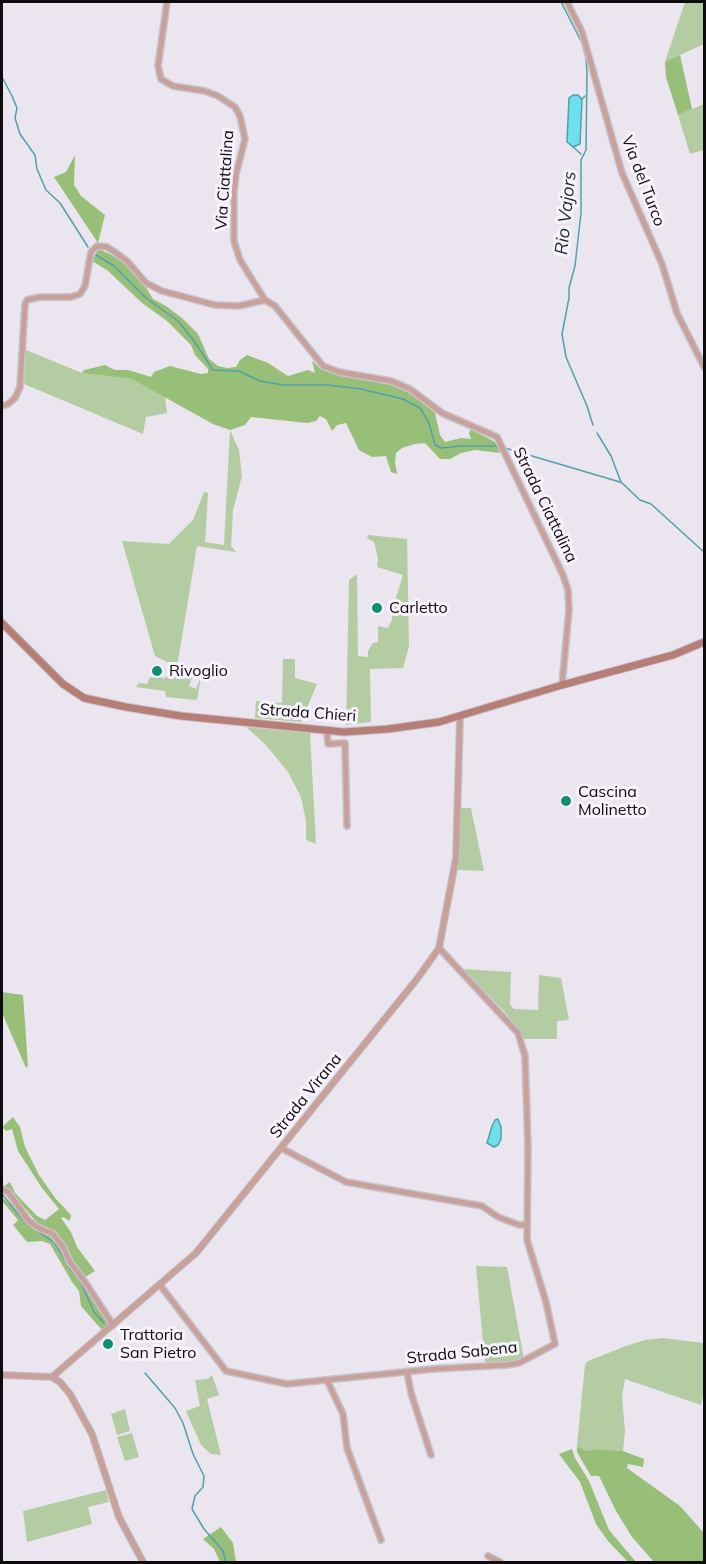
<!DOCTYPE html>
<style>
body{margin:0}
#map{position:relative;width:706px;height:1564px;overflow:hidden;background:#ebe5f0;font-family:Mulish,sans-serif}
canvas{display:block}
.frame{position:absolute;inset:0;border:3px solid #0d0b0e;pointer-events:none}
</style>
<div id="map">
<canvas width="706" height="1564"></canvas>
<div class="frame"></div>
</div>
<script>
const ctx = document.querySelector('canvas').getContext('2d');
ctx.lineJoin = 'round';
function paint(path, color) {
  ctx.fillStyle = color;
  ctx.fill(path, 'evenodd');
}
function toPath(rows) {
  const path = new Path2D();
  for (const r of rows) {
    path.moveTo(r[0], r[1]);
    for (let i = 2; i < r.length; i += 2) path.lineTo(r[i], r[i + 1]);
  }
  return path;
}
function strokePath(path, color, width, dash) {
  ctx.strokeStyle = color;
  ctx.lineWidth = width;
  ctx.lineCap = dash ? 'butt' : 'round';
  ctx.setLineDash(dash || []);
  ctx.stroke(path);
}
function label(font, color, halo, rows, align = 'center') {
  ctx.font = font + ' Mulish,sans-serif';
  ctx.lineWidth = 6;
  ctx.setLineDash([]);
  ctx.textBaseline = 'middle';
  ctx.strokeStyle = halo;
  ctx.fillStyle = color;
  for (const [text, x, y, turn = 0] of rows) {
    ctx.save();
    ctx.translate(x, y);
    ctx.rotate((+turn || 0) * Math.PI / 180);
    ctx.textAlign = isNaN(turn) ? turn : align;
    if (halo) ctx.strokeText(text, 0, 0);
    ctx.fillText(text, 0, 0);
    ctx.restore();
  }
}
paint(toPath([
 [685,2,704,2,704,44,665,62],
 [704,104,704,150,690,154,678,115],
 [26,350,82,373,132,379,165,396,167,413,146,417,143,434,24,384],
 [230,430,239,450,242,476,233,510,231,546,236,552,197,546,177,667,155,656,122,541,169,544,193,520,204,492,208,493,205,542,224,545],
 [368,535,407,539,409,646,403,668,370,669,371,722,346,725,349,580,357,574,358,656,368,657,368,651,373,643,378,642,378,626,388,628,392,620,392,611,403,575,377,567,378,558,374,542,367,538],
 [283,659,295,659,295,678,317,684,301,722,255,718,256,701,282,703],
 [176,671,192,677,189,686,196,689,201,676,197,700,166,697,165,691,136,687,139,683,147,684,150,677,153,678,155,674,164,679,166,676,171,679],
 [246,727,310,733,316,844,306,840,306,821,301,797,288,772,265,744],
 [461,808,471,808,484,871,457,870],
 [462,969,511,972,510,1004,514,1009,538,1010,539,975,561,978,569,1020,557,1021,557,1039,523,1039,520,1031,504,1011],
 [476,1266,507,1267,524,1359,485,1364],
 [663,1338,704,1343,704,1390,701,1405,625,1379,622,1396,625,1431,623,1451,597,1449,588,1451,577,1446,585,1364,588,1361,626,1346,645,1340],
 [212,1375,219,1395,207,1399,221,1455,211,1454,201,1445,186,1411,200,1406,195,1380,207,1379],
 [125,1409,130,1431,117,1435,111,1414],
 [132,1433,139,1457,125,1461,117,1437],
 [106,1490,109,1502,88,1507,92,1524,27,1542,23,1511]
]), '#b4cca1');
paint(toPath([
 [680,55,692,109,678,115,666,77,665,62],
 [75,155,74,185,81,196,105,215,98,243,54,177,66,172],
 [98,249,110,254,123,262,147,289,153,299,166,306,182,318,198,334,209,359,218,366,227,368,236,367,240,360,247,355,268,363,288,376,308,370,315,373,312,361,320,368,338,374,391,383,409,392,435,413,440,435,445,442,461,438,471,439,469,433,471,429,495,442,501,453,475,450,461,453,450,459,440,459,425,443,415,444,402,448,396,453,395,462,397,474,391,472,386,456,372,457,359,450,346,423,337,425,332,431,326,419,320,416,316,421,307,423,251,417,245,425,230,430,213,424,132,379,82,373,84,370,105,365,115,370,128,370,151,377,154,372,170,366,201,374,208,373,208,369,195,355,191,345,167,321,142,303,107,270,92,261],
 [2,992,23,995,28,1066,26,1068,3,1015],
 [13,1117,20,1127,25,1147,39,1175,56,1199,71,1215,70,1221,63,1217,61,1218,71,1232,77,1247,95,1271,85,1277,76,1269,65,1247,40,1226,9,1190,3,1187,10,1182,15,1193,37,1216,45,1220,59,1209,42,1188,18,1151,12,1129,6,1131,2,1127],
 [2,1197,37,1229,50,1235,60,1248,107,1320,108,1324,102,1330,81,1306,79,1291,72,1282,50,1244,42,1241,27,1242,13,1225,18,1220,2,1201],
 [577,1446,588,1451,597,1449,623,1451,644,1459,643,1467,628,1464,627,1468,680,1506,704,1533,704,1562,654,1562,632,1537,616,1511,599,1476,591,1476,577,1452],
 [572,1449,575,1458,589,1481,609,1530,636,1562,628,1562,608,1541,596,1524,580,1482,559,1454],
 [221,1527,233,1543,236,1562,220,1562,214,1549,203,1539]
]), '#98bf78');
const water = toPath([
 [573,95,578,95,582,99,580,144,573,147,567,142,569,98,573,95],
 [498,1119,501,1127,501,1139,498,1145,494,1147,487,1143,492,1126,495,1120,498,1119]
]);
paint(water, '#6ee0ed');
strokePath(water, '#51a0aa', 1.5);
strokePath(toPath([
 [561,2,582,43,586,58,587,72,586,150,581,160,581,213,575,266,569,288,569,298,562,334,566,357,587,406,593,425],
 [2,77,12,96,17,108,15,118,20,134,35,155,37,169,46,190,60,203,88,247],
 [582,99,585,96],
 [573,147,581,154],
 [96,255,114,266,146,298,178,321,194,341,213,370,239,371,260,381,283,385,328,385,361,389,403,399,420,408,429,423,435,445,441,448,461,446,498,446],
 [597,433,611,456,621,482,640,500,651,504,704,552],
 [505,448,620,482],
 [2,1194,26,1223,55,1243,71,1270,80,1280,94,1312,104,1323],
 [145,1373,175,1408,183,1423,193,1454,204,1476,203,1487,195,1496,192,1509,204,1529,223,1551,226,1562]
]), '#51a0aa', 1.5);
const minor = toPath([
 [167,2,158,66,161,79,173,86,205,91,218,96,235,107,240,116,245,139,236,174,234,191,234,241,240,260,265,300,275,306,323,366,339,372,391,381,410,389,442,413,497,437,563,575,568,590,569,610,562,685],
 [567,2,582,32,622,173,662,264,677,313,704,367],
 [2,406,8,404,15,398,20,387,25,304,27,300,40,297,71,297,80,294,85,286,91,252,97,246,107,247,116,253,127,261,146,283,162,291,215,305,239,306,265,300],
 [327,731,328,744,345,743,347,826],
 [281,1148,346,1182,482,1206,498,1217,519,1225,526,1225],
 [2,1189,8,1192,28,1220,37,1227,53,1234,63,1247,70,1262,85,1282,113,1325],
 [160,1285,226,1371,287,1384,433,1369,506,1365,519,1363,555,1344,546,1302,527,1240,528,1148,525,1056,518,1033,439,948],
 [407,1372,411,1393,431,1455],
 [327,1380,343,1414,347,1448,381,1540],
 [488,1556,500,1562]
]);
const tertiary = toPath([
 [2,1375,52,1377,196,1253,417,979,439,948,456,858,460,716],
 [52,1377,60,1382,70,1394,92,1434,119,1517,143,1562]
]);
const secondary = toPath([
 [2,623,63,684,84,698,126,707,181,716,344,732,388,729,439,722,562,685,673,655,704,642]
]);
strokePath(minor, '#c7c2cc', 8);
strokePath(tertiary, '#c7c2cc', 8);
strokePath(secondary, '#c7c2cc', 9);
strokePath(minor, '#c8a19b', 5);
strokePath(tertiary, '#c8a19b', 6);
strokePath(secondary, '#b67e75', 7);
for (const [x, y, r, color] of [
 [377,608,6,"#108e73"],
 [157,671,6,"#108e73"],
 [566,801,6,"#108e73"],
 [108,1344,6,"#108e73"]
]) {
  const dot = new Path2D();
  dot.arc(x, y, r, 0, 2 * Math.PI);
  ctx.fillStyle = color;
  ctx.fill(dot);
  strokePath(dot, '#f8f2fd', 2);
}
label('16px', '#0d0b0e', '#f8f2fd', [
 ["Via Ciattalina",225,180,-86],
 ["Via del Turco",643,181,69],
 ["Strada Ciattalina",545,505,64],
 ["Strada Chieri",308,713,4],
 ["Strada Virana",306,1096,-51],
 ["Strada Sabena",462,1353,-6]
]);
label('16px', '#0d0b0e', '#f8f2fd', [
 ["Carletto",389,608],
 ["Rivoglio",169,671],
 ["Cascina",578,792],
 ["Molinetto",578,810],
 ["Trattoria",120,1335],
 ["San Pietro",120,1353]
], 'left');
label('italic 18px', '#182d2f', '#f8f2fd', [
 ["Rio Vajors",566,213,-84]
]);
</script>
